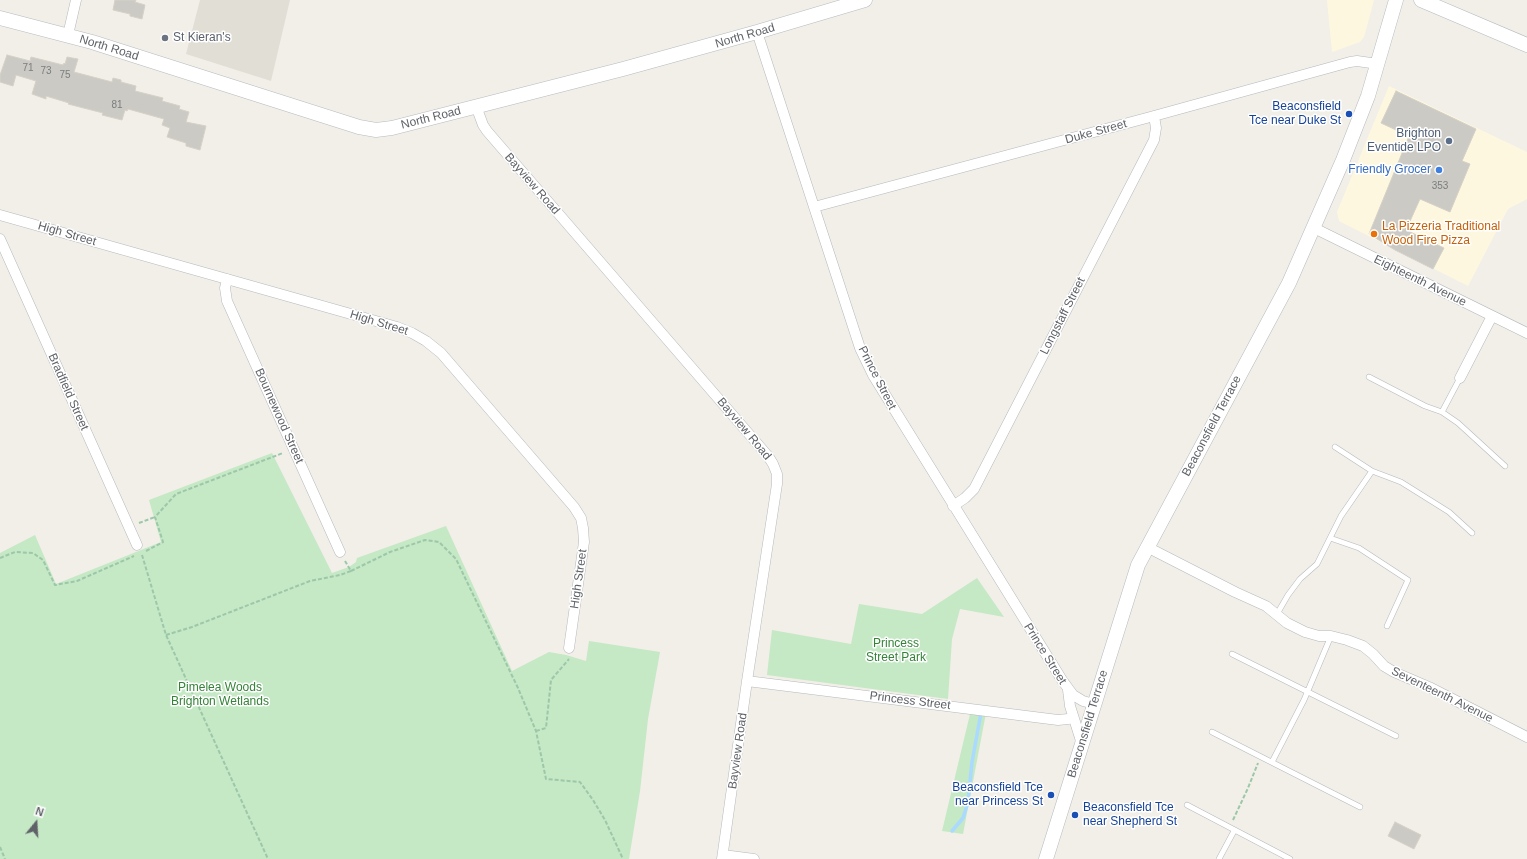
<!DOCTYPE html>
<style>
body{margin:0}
#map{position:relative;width:1527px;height:859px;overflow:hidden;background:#f1efe8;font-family:Helvetica,sans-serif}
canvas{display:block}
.north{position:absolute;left:16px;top:803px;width:40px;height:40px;-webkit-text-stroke:3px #fff;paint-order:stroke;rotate:18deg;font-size:11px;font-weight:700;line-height:16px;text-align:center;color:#5f6368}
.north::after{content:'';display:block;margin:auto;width:14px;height:18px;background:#5f6368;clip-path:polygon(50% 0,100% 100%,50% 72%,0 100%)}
</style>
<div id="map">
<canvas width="1527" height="859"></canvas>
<div class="north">N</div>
</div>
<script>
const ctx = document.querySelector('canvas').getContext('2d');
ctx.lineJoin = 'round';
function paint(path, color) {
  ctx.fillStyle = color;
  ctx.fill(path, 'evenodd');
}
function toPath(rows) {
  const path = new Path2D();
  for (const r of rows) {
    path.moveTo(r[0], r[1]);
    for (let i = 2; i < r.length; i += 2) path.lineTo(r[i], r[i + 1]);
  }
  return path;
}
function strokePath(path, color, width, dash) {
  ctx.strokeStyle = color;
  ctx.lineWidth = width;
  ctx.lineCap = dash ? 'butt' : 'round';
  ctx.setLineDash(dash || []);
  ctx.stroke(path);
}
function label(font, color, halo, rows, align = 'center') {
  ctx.font = font + ' Helvetica,sans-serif';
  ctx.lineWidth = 3;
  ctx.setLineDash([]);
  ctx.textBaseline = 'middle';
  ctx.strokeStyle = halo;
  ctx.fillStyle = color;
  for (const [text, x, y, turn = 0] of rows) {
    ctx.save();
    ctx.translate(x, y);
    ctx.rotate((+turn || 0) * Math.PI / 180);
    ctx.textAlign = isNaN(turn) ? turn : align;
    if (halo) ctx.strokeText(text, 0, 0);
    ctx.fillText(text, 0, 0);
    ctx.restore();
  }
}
paint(toPath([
 [1327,0,1374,0,1364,37,1360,42,1332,52],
 [1389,86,1527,152,1527,199,1508,209,1468,286,1339,221,1337,212]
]), '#fef7e0');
paint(toPath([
 [200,0,290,0,271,81,186,54]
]), '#e1ded6');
paint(toPath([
 [272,453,332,573,349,567,356,562,357,558,446,526,512,671,549,652,566,655,586,661,589,641,660,652,648,719,640,791,629,859,0,859,0,553,35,535,56,584,161,542,149,500],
 [977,578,1004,617,960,609,952,639,948,699,767,675,772,630,851,644,859,604,922,614],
 [971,710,986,713,963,834,942,831]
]), '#c5e8c5');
strokePath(toPath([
 [952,831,963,818,968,802,972,762,981,713]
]), '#aadaff', 3.5);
const building = toPath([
 [115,0,136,0,135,2,145,5,142,19,130,16,130,14,113,10,115,0],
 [7,55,30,61,31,57,63,65,64,63,65,64,67,57,78,59,74,72,112,82,113,78,121,80,121,82,136,86,135,91,163,98,162,101,180,106,179,109,189,112,186,122,206,126,200,150,186,146,186,143,167,137,170,128,162,125,164,119,128,109,127,111,125,110,122,120,102,115,103,113,68,104,69,103,46,96,46,99,32,94,36,81,16,75,13,86,0,82,0,75,7,55],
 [1396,91,1476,129,1462,161,1470,164,1450,212,1420,199,1406,230,1444,248,1433,269,1395,250,1369,234,1409,136,1381,123,1396,91],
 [1395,822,1421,835,1414,849,1388,836,1395,822]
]);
paint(building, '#cccac5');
strokePath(building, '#d6d1c6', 1);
const lane = toPath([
 [1369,377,1425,406,1442,412,1458,423,1505,466],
 [1442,412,1460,378],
 [1335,447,1372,471,1401,482,1449,512,1472,533],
 [1330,538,1359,548,1408,580,1387,626],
 [1277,614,1288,595,1300,579,1317,564,1341,516,1372,471],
 [1232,654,1396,736],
 [1212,732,1360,807],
 [1272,762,1304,700,1331,636],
 [1187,805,1290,859],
 [1219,859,1234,831]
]);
const street = toPath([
 [757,32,860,348,873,375,1062,680,1073,695,1083,701,1094,704],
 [68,35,76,0],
 [476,106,483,125,487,131,768,456,773,464,777,474,777,484,747,681,722,859],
 [814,207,1154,116,1350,62,1357,61,1378,64],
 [0,215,397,327,412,333,426,341,441,353,574,507,581,518,583,528,584,542,569,648],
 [1314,228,1527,333],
 [0,239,137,545],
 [227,279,225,288,227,301,340,552],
 [1460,378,1492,316],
 [953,506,965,498,974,489,1154,140,1156,128,1154,116],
 [1147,547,1235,592,1266,606,1287,623,1305,632,1319,636,1331,636,1347,640,1363,646,1373,654,1384,666,1394,672,1429,687,1527,737],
 [747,681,1058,720,1068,719,1073,717],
 [1068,690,1070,706,1082,744],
 [723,855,754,859]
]);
const secondary = toPath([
 [1421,0,1527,45],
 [0,18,92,42,359,127,376,130,392,128,623,69,757,32,865,0],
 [1046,859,1138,565,1289,283,1343,160,1368,96,1396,0]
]);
strokePath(lane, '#b5b8bc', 6);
strokePath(street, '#b5b8bc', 11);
strokePath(secondary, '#b6babf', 15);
strokePath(toPath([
 [139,523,155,517],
 [146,551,163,542,155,517,176,494,283,453],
 [142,555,166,635,268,859],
 [0,558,15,552,33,553,43,560,55,585,77,581,134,556],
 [351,571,390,552,425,540,439,542,456,559,518,688,536,731,546,779,580,782,593,800,605,820,623,859],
 [166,635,192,627,310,581,340,575,351,571,345,561],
 [536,731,546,728,551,680,569,659],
 [1233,820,1248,788,1258,763],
 [0,847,5,859]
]), '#9cc7a9', 2, [4, 2]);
strokePath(lane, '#fff', 5);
strokePath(street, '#fff', 10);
strokePath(secondary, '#fff', 14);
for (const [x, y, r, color] of [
 [165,38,4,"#6b7280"],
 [1349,114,4,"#1a4fb4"],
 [1449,141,4,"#5c6f8a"],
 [1439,170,4,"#3f7fe0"],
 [1374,234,4,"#e8710a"],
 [1051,795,4,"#1a4fb4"],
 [1075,815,4,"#1a4fb4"]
]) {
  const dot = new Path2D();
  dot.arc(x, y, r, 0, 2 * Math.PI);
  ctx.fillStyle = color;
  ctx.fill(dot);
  strokePath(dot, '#fff', 1.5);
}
label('10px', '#7a7d7f', null, [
 ["71",28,68],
 ["73",46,71],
 ["75",65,75],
 ["81",117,105],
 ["353",1440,186]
]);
label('12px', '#5f6368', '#fff', [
 ["North Road",745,36,-16],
 ["North Road",109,48,17],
 ["North Road",431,118,-14],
 ["Duke Street",1096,132,-15],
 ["Bayview Road",532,184,49],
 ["High Street",67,234,16],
 ["Eighteenth Avenue",1420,281,26],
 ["Longstaff Street",1063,316,-63],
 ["High Street",379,323,17],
 ["Prince Street",877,378,63],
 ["Bradfield Street",68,392,66],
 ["Bournewood Street",279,416,66],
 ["Beaconsfield Terrace",1212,426,-62],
 ["Bayview Road",744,429,50],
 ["High Street",579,579,-82],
 ["Prince Street",1045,654,58],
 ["Seventeenth Avenue",1442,695,26],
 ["Princess Street",910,701,7],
 ["Beaconsfield Terrace",1088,724,-73],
 ["Bayview Road",738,751,-82]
]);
label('12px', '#5b616d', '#fff', [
 ["St Kieran's",173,38]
], 'left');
label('12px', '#164399', '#fff', [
 ["Beaconsfield",1341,107],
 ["Tce near Duke St",1341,121],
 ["Beaconsfield Tce",1043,788],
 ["near Princess St",1043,802],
 ["Beaconsfield Tce",1083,808,"left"],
 ["near Shepherd St",1083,822,"left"]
], 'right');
label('12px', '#4e5e75', '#fff', [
 ["Brighton",1441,134],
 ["Eventide LPO",1441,148]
], 'right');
label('12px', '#366cbe', '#fff', [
 ["Friendly Grocer",1431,170]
], 'right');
label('12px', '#c56008', '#fff', [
 ["La Pizzeria Traditional",1382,227],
 ["Wood Fire Pizza",1382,241]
], 'left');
label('12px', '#348238', '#fff', [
 ["Princess",896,644],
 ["Street Park",896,658],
 ["Pimelea Woods",220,688],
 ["Brighton Wetlands",220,702]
]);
</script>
